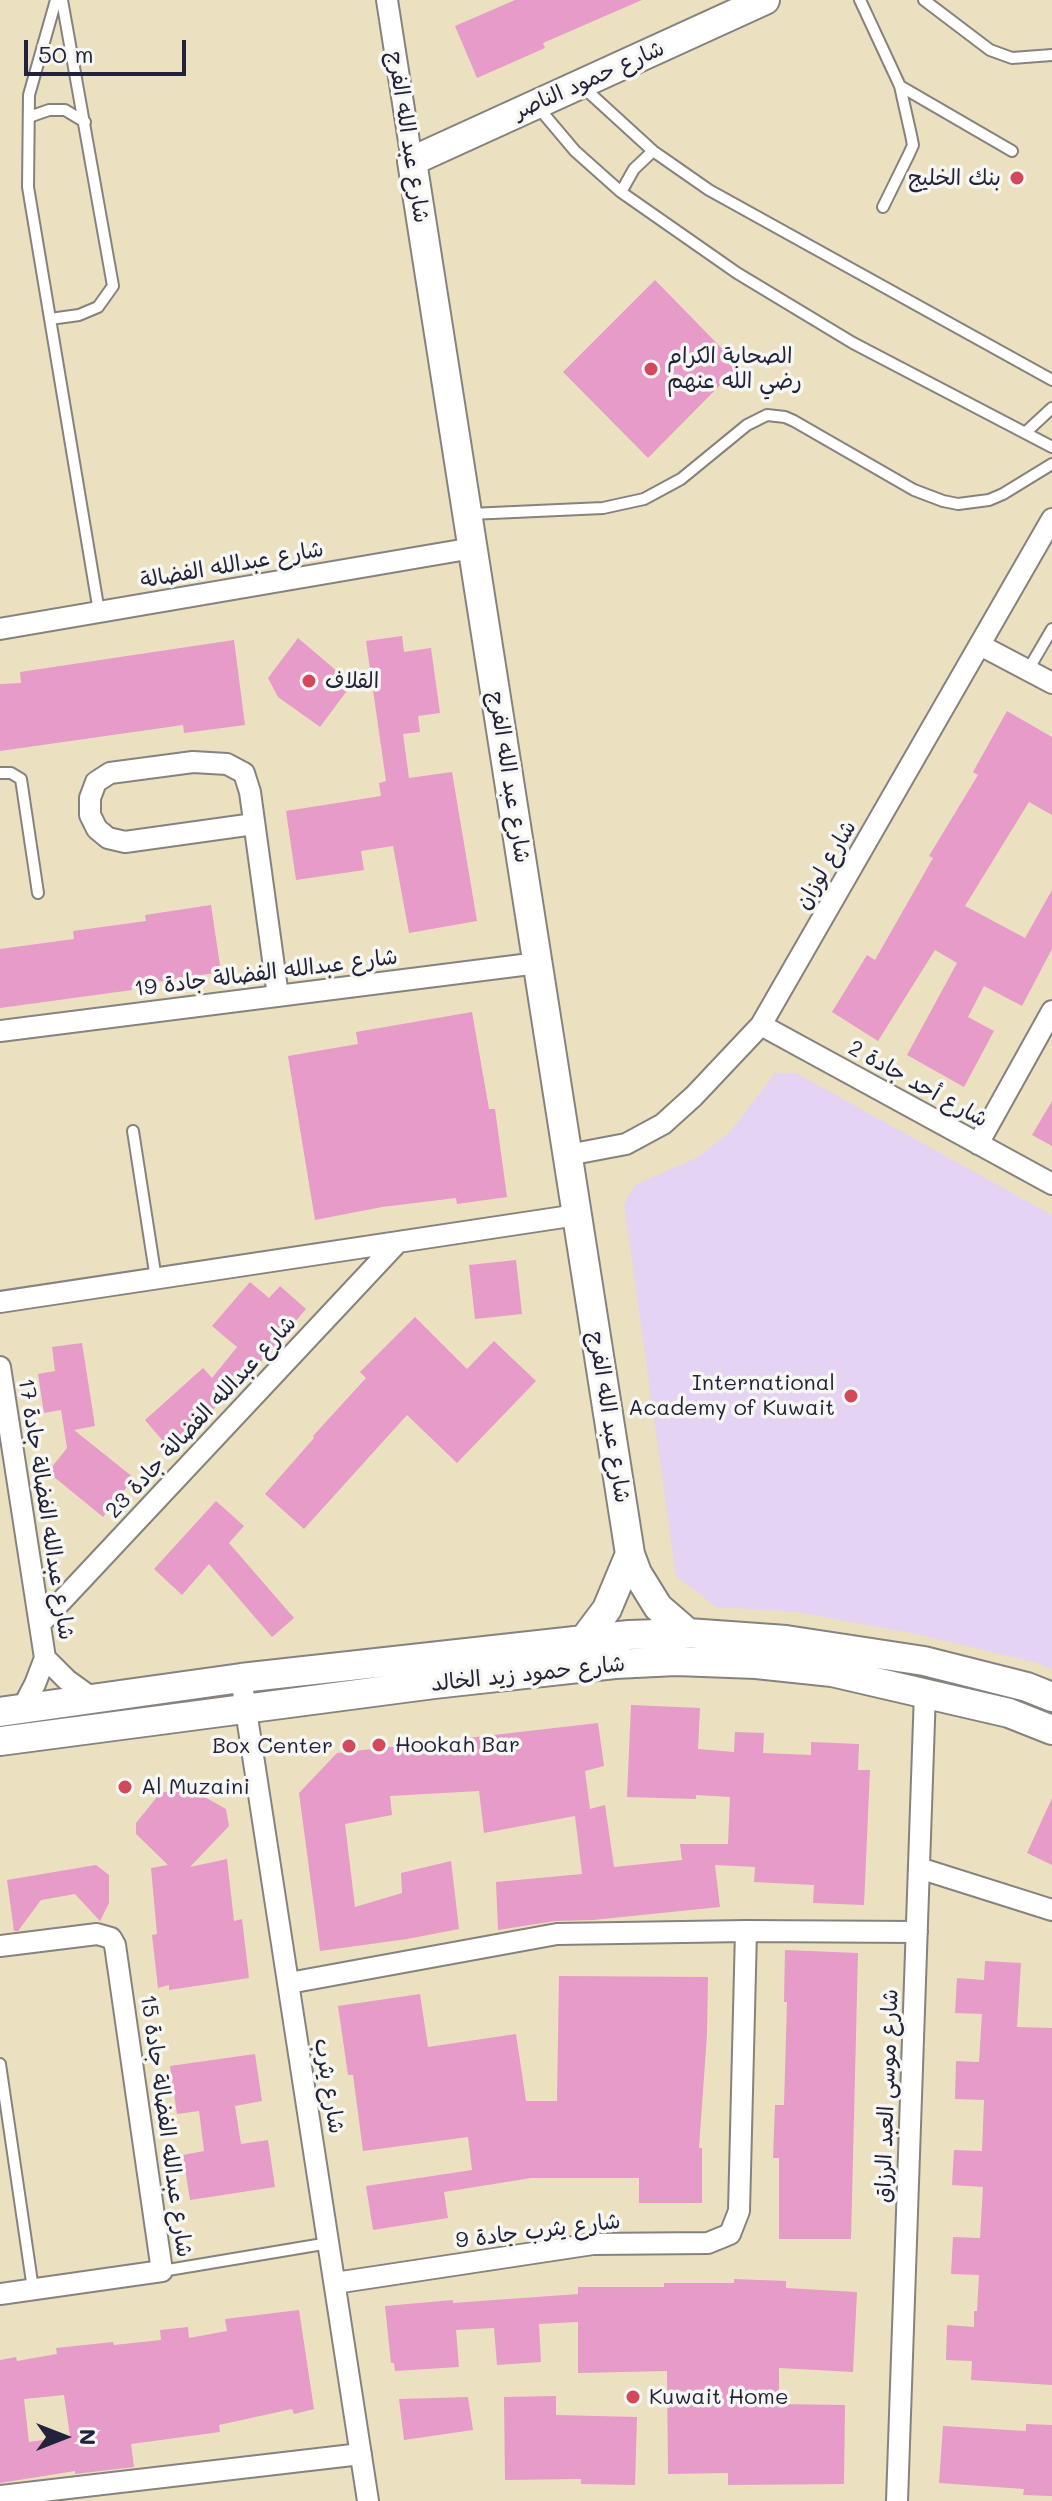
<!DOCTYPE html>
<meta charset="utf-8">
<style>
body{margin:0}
#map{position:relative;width:1052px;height:2501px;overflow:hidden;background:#ebe1c0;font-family:Mali,sans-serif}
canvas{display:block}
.north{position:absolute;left:24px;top:2397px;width:80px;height:80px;-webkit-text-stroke:6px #f6f6f2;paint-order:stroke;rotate:90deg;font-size:22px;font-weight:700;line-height:32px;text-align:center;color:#22223b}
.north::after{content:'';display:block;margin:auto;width:28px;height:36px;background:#22223b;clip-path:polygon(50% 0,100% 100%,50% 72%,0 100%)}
.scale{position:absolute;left:24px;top:40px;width:162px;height:36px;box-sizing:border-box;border:4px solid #22223b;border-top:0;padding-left:10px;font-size:24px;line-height:28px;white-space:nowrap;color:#22223b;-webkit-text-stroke:6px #f6f6f2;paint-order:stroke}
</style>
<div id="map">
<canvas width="1052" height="2501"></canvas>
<div class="north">N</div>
<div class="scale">50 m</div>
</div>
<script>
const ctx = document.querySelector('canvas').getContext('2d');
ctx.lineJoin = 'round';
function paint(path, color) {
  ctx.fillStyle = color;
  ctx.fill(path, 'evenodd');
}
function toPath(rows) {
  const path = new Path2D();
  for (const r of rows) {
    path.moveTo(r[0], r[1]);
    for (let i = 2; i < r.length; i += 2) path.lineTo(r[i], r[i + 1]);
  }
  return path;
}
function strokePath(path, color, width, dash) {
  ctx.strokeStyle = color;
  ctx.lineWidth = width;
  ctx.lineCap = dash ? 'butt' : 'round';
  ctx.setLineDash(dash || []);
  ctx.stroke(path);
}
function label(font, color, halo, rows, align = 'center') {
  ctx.font = font + ' Mali,"Playpen Sans Arabic",sans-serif';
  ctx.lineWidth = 7;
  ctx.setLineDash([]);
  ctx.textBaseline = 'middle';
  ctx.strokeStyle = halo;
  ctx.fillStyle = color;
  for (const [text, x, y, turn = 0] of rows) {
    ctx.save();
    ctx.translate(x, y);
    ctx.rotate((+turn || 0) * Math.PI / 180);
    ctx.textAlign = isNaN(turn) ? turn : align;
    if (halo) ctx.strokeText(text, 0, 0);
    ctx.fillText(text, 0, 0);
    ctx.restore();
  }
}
paint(toPath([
 [775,1073,796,1073,1052,1215,1052,1669,1037,1663,921,1635,797,1612,716,1607,676,1576,624,1204,635,1185,698,1157,730,1132]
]), '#e4d3f2');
paint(toPath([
 [515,0,642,0,543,43,545,48,477,78,455,26],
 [655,280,739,366,648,458,563,372],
 [402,636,404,652,431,648,440,713,418,716,420,732,403,734,409,778,452,772,477,921,409,933,393,846,361,851,364,870,296,880,286,811,381,796,379,783,386,781,366,641],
 [298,638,352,684,320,727,278,697,268,678],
 [234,640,245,725,184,733,183,725,0,751,0,684,21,683,20,672],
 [1007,711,1052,737,1052,815,1029,802,965,906,1025,938,1052,890,1052,949,1022,1006,984,986,968,1017,994,1031,964,1087,907,1055,957,963,935,950,878,1041,832,1012,867,955,875,960,933,858,929,856,978,775,973,772],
 [211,905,221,972,131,986,132,990,0,1008,0,949,74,939,73,931,146,921,145,915],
 [472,1012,489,1109,495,1109,507,1197,457,1204,456,1198,382,1207,315,1220,288,1056,358,1044,356,1032],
 [1052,1101,1052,1146,1032,1135],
 [516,1260,522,1314,475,1319,469,1265],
 [250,1282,269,1298,280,1286,306,1309,243,1383,169,1448,145,1420,203,1368,212,1378,237,1347,212,1326],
 [415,1317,467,1369,494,1341,536,1381,457,1463,407,1415,304,1529,265,1494,314,1438,313,1436,366,1378,360,1372],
 [82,1343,95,1426,74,1430,134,1478,103,1517,48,1472,67,1448,61,1410,44,1413,38,1374,55,1371,52,1347],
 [216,1501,244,1526,229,1543,294,1618,272,1637,209,1564,182,1595,154,1569],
 [631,1705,700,1708,698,1749,734,1752,735,1732,764,1733,763,1753,811,1755,811,1742,859,1744,858,1770,870,1770,864,1905,813,1903,814,1885,754,1882,755,1867,715,1865,720,1907,593,1920,555,1921,498,1930,496,1882,582,1874,575,1816,484,1833,479,1791,390,1796,392,1815,345,1824,355,1907,402,1893,401,1873,451,1861,459,1929,407,1939,320,1951,299,1793,337,1753,598,1723,604,1766,585,1771,590,1809,605,1805,614,1867,682,1860,680,1844,728,1844,730,1797,696,1795,696,1799,627,1797],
 [194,1791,226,1809,229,1826,190,1867,227,1859,234,1921,242,1919,249,1978,169,1990,169,1985,158,1988,152,1935,157,1934,151,1868,168,1865,136,1834,136,1823,161,1792],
 [1052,1798,1052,1865,1027,1853],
 [96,1865,109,1875,109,1903,100,1921,75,1894,41,1900,18,1931,14,1931,7,1880],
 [785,1950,858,1953,851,2239,779,2239,779,2158,773,2158,775,2105,784,2105,787,2002,784,2002],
 [985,1961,1021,1963,1017,2027,1052,2028,1052,2385,971,2380,972,2361,946,2360,947,2325,974,2327,974,2311,977,2311,979,2275,951,2274,953,2237,980,2238,983,2187,952,2185,954,2150,982,2151,984,2100,955,2099,956,2061,979,2062,982,2014,955,2013,957,1978,984,1980],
 [559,1976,708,1977,707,2034,699,2148,702,2148,702,2203,639,2203,639,2178,531,2178,444,2192,448,2218,373,2230,366,2186,472,2170,468,2137,363,2151,353,2075,348,2075,338,2006,420,1994,428,2047,516,2034,526,2101,557,2101],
 [255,2054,262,2101,235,2106,241,2144,268,2140,275,2187,190,2200,183,2155,204,2151,199,2111,177,2114,170,2066],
 [734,2279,786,2281,786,2288,857,2292,853,2372,779,2368,779,2404,845,2405,844,2484,728,2485,728,2473,668,2474,667,2371,578,2373,578,2322,539,2324,541,2362,497,2365,494,2328,456,2330,459,2367,395,2371,394,2363,391,2363,385,2306,453,2300,453,2303,578,2294,578,2287,664,2287,664,2283,734,2283],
 [299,2310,314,2409,294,2414,292,2409,219,2425,220,2432,131,2444,134,2467,75,2474,75,2471,0,2483,0,2360,16,2357,17,2361,57,2354,56,2348,113,2342,114,2345,161,2340,160,2330,188,2327,189,2338,227,2331,225,2319],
 [64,2395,70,2436,29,2442,24,2399],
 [556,2396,556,2415,637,2417,635,2485,581,2484,581,2479,505,2480,504,2397],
 [468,2397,473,2430,404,2440,399,2399],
 [1026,2424,1052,2425,1052,2496,1023,2495,1024,2489,939,2483,943,2426,1026,2431]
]), '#e69bc8');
const lane = toPath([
 [56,0,29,95,28,187,99,612],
 [860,0,900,86,911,135,913,145,909,154,883,207],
 [924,0,990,50,1012,58,1052,55],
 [900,86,1012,151],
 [584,88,653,151,709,190,1052,380],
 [537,106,575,151,621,192,737,273,853,343,1052,447],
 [29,117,49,110,65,110,85,122],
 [621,192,634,169,653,151],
 [50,319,79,315,98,307,113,286,62,0],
 [1025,433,1052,408],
 [470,514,603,508,644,499,681,479,747,425,767,415,785,417,794,421,914,490,943,501,958,504,989,500,1003,494,1052,464],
 [1028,670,1052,629],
 [0,773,11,773,21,779,38,893],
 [133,1131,156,1279],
 [0,2064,33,2289],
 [162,2271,329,2243]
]);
const street = toPath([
 [387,0,412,161],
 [0,629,473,548],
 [980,645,1052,683],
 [254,824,125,842,108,838,97,829,90,815,90,798,96,782,110,773,193,762,227,764,244,773,250,792,278,996],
 [761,1025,1052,1184],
 [0,1031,538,963],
 [978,1144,1052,1011],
 [568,1155,626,1144,663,1124,694,1096,761,1025,1052,519],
 [0,1302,577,1215],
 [0,1367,45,1658,35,1684,22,1709],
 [40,1624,398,1242],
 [45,1658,67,1680,92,1698],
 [241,1678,368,2501],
 [919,1868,1052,1910],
 [0,1946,97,1934,111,1938,115,1945,162,2271,0,2294],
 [289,1983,557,1934,746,1931,917,1932],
 [335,2283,593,2244,708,2243,730,2234,739,2211,746,1931],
 [0,2496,361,2454],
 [897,2501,925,1692]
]);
const secondary = toPath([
 [688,1633,658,1607,637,1573,630,1554,412,161,765,0],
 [583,1641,607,1609,630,1554],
 [0,1712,241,1678,629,1635,688,1633,786,1640,924,1661,1027,1687,1052,1697],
 [0,1741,434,1684,615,1664,676,1661,756,1664,832,1672,1009,1713,1052,1730]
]);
strokePath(lane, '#86827e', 14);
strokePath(street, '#86827e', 24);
strokePath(secondary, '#86827e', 32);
strokePath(lane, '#fff', 10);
strokePath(street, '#fff', 20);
strokePath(secondary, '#fff', 28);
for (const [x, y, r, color] of [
 [1017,178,8,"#d1495b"],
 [651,369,8,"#d1495b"],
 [309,681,8,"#d1495b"],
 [851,1396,8,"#d1495b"],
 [379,1745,8,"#d1495b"],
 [349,1746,8,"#d1495b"],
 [125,1787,8,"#d1495b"],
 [633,2397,8,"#d1495b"]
]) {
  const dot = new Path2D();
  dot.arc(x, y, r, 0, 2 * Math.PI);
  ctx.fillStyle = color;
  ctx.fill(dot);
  strokePath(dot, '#f6f6f2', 3);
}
label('22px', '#22223b', '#f6f6f2', [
 ["شارع حمود الناصر",589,80,-24],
 ["شارع عبد الله الفرج",408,137,81],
 ["شارع عبدالله الفضالة",232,565,-10],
 ["شارع عبد الله الفرج",509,777,81],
 ["شارع لوزان",826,865,-60],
 ["شارع عبدالله الفضالة جادة 19",266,973,-7],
 ["شارع أحد جادة 2",918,1084,29],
 ["شارع عبدالله الفضالة جادة 23",201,1417,-47],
 ["شارع عبد الله الفرج",609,1417,81],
 ["شارع عبدالله الفضالة جادة 17",46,1509,81],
 ["شارع حمود زيد الخالد",528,1674,-6],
 ["شارع يثرب",329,2086,81],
 ["شارع موسى العبد الرزاق",887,2096,-88],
 ["شارع عبدالله الفضالة جادة 15",166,2126,82],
 ["شارع يثرب جادة 9",538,2231,-7]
]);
label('22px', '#22223b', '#f6f6f2', [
 ["بنك الخليج",1001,178,"right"],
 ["الصحابة الكرام",667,356],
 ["رضي الله عنهم",667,381],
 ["القلاف",325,681],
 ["International",835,1383,"right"],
 ["Academy of Kuwait",835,1408,"right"],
 ["Hookah Bar",395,1745],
 ["Box Center",333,1746,"right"],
 ["Al Muzaini",141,1787],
 ["Kuwait Home",649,2397]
], 'left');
</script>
